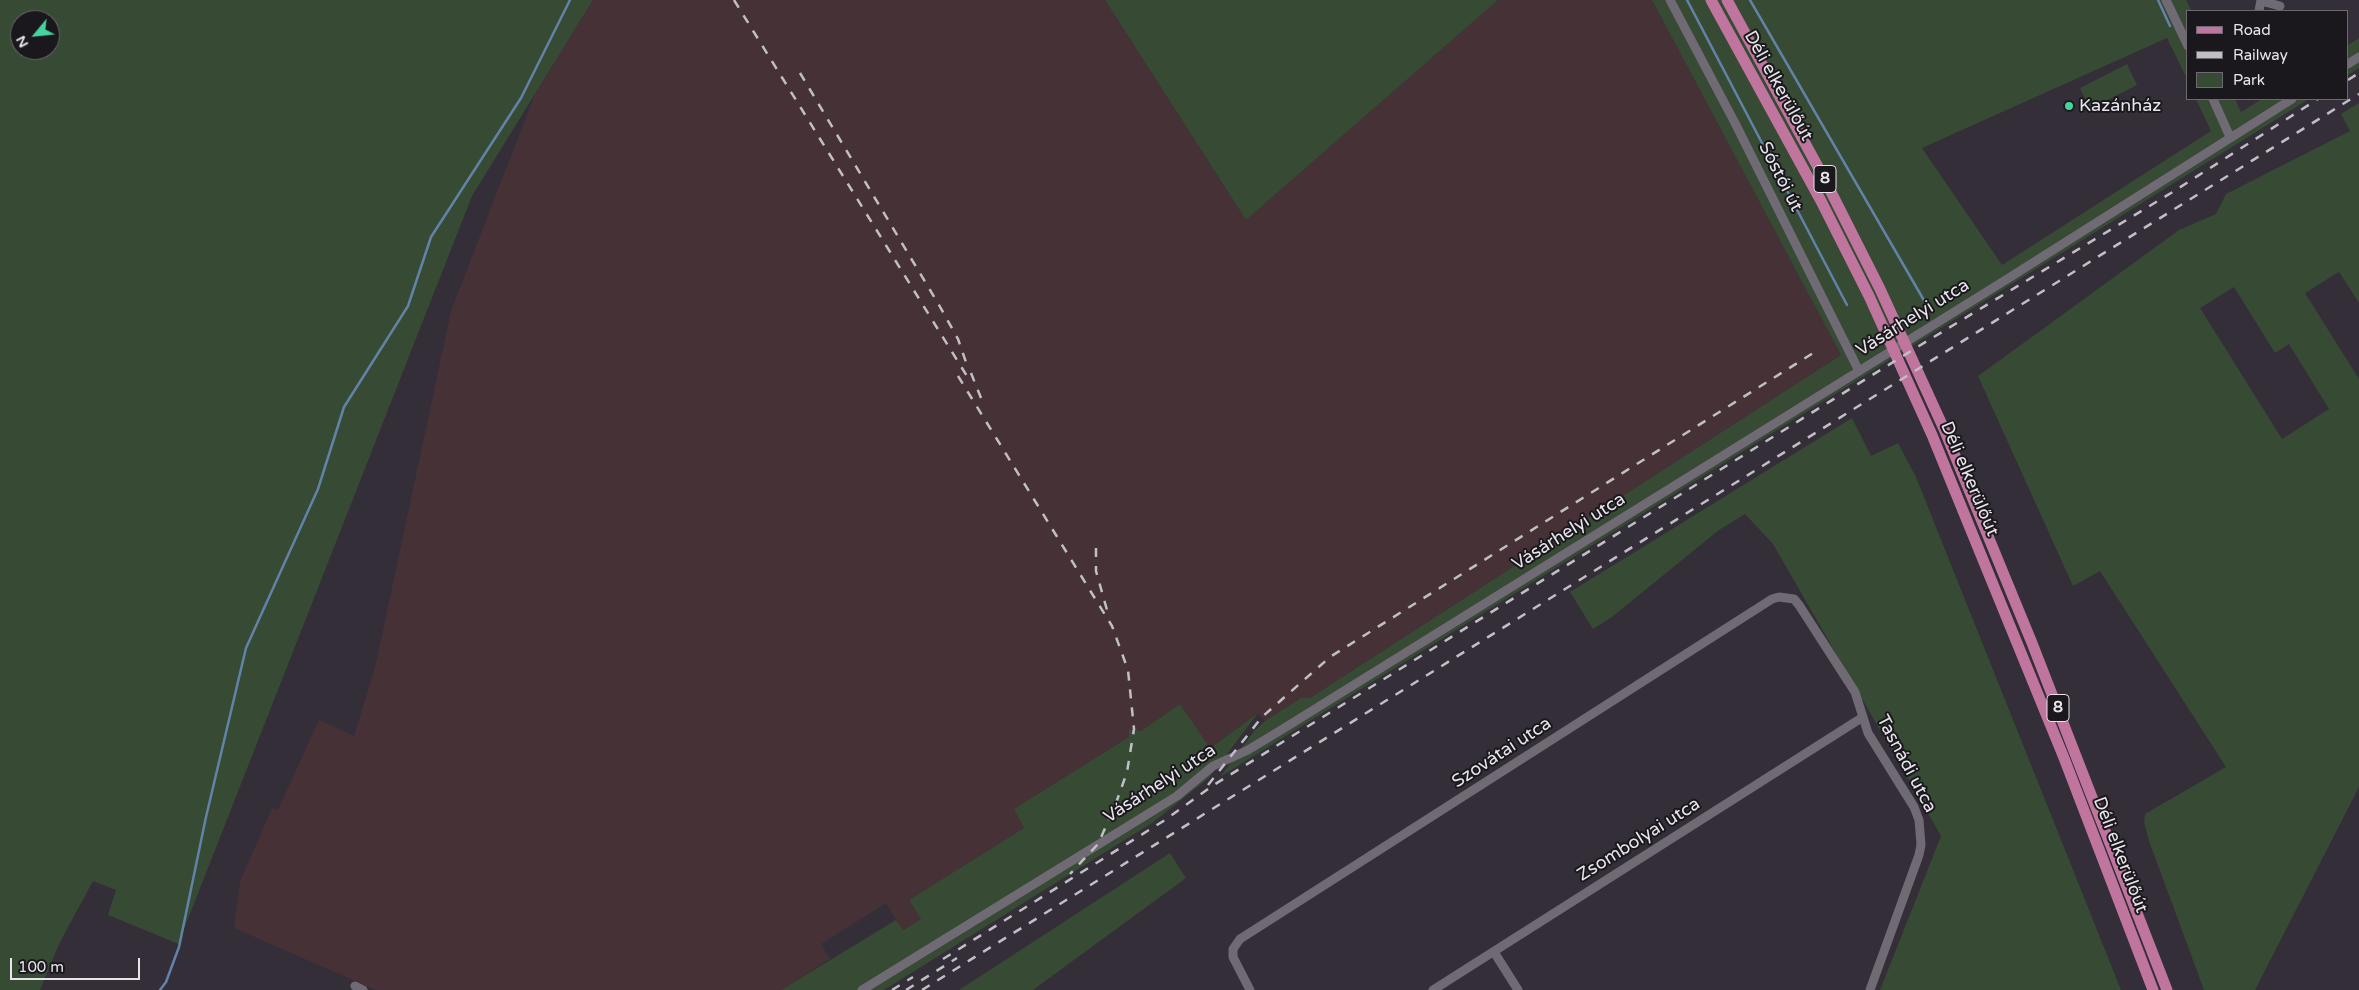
<!DOCTYPE html>
<meta charset="utf-8">
<style>
body{margin:0}
#map{position:relative;width:2359px;height:990px;overflow:hidden;background:#342e39;font-family:"Varela Round",sans-serif}
canvas{display:block}
.legend{position:absolute;left:2186px;top:10px;width:162px;height:90px;box-sizing:border-box;background:#1a181c;border:1px solid #6c6a6f;margin:0;padding:6px 9px;list-style:none;font-size:15px;color:#e7e4eb}
.legend li{display:flex;align-items:center;gap:10px;height:25px}
.legend b{width:25px;border:1px solid #6c6a6f}
.north{position:absolute;left:10px;top:10px;width:50px;height:50px;box-sizing:border-box;background:#1a181c;border:1px solid #6c6a6f;border-radius:50%;rotate:242deg;font-size:14px;font-weight:700;line-height:20px;text-align:center;color:#e7e4eb}
.north::after{content:'';display:block;margin:auto;width:18px;height:22px;background:#46d49e;clip-path:polygon(50% 0,100% 100%,50% 72%,0 100%)}
.scale{position:absolute;left:10px;top:958px;width:130px;height:22px;box-sizing:border-box;border:2px solid #e7e4eb;border-top:0;padding-left:6px;font-size:15px;line-height:18px;white-space:nowrap;color:#e7e4eb;-webkit-text-stroke:4px #1a181c;paint-order:stroke}
</style>
<div id="map">
<canvas width="2359" height="990"></canvas>
<ul class="legend">
<li><b style="height:6px;background:#c0759e"></b>Road</li>
<li><b style="height:6px;background:#c2bec6"></b>Railway</li>
<li><b style="height:14px;background:#364a34"></b>Park</li>
</ul>
<div class="north">N</div>
<div class="scale">100 m</div>
</div>
<script>
const ctx = document.querySelector('canvas').getContext('2d');
ctx.lineJoin = 'round';
function paint(path, color) {
  ctx.fillStyle = color;
  ctx.fill(path, 'evenodd');
}
function toPath(rows) {
  const path = new Path2D();
  for (const r of rows) {
    path.moveTo(r[0], r[1]);
    for (let i = 2; i < r.length; i += 2) path.lineTo(r[i], r[i + 1]);
  }
  return path;
}
function strokePath(path, color, width, dash) {
  ctx.strokeStyle = color;
  ctx.lineWidth = width;
  ctx.lineCap = dash ? 'butt' : 'round';
  ctx.setLineDash(dash || []);
  ctx.stroke(path);
}
function label(font, color, halo, rows, align = 'center') {
  ctx.font = font + ' "Varela Round",sans-serif';
  ctx.lineWidth = 4;
  ctx.setLineDash([]);
  ctx.textBaseline = 'middle';
  ctx.strokeStyle = halo;
  ctx.fillStyle = color;
  for (const [text, x, y, turn = 0] of rows) {
    ctx.save();
    ctx.translate(x, y);
    ctx.rotate((+turn || 0) * Math.PI / 180);
    ctx.textAlign = isNaN(turn) ? turn : align;
    if (halo) ctx.strokeText(text, 0, 0);
    ctx.fillText(text, 0, 0);
    ctx.restore();
  }
}
paint(toPath([
 [593,0,1105,0,1246,220,1498,0,1652,0,1841,355,1310,698,1301,698,1265,721,1258,713,1209,748,1180,704,1141,731,1129,729,1129,737,1015,809,1024,828,909,900,921,919,902,930,886,903,821,944,830,959,781,990,376,990,234,928,240,882,272,808,278,810,319,720,354,736,375,668,451,311,535,94]
]), '#463236');
paint(toPath([
 [0,0,593,0,472,196,184,929,181,945,108,915,116,890,93,881,59,944,40,990,0,990],
 [20,20,50,20,50,50,20,50],
 [1105,0,1498,0,1246,220],
 [1652,0,2186,0,2192,11,2188,11,2188,81,2167,38,1922,148,2002,265,2211,131,2196,99,2235,99,2241,112,2262,99,2309,99,1220,777,1255,730,1265,721,1301,698,1310,698,1841,355],
 [2359,38,2359,68,2348,75,2348,45],
 [2127,64,2137,85,2090,109,2080,88],
 [2359,103,2359,303,2339,272,2305,293,2359,379,2359,787,2255,990,2204,990,2149,841,2144,822,2145,814,2226,767,2100,571,2073,586,1978,376,2179,230,2216,214,2226,194,2350,131,2341,114],
 [2234,287,2275,353,2289,344,2329,409,2282,439,2200,308],
 [1852,418,1871,456,1898,443,1916,477,2121,990,1880,990,1941,836,1773,544,1745,514,1719,530,1612,617,1593,629,1570,592],
 [1180,704,1210,748,1258,713,1209,778,1152,823,884,990,781,990,896,920,903,930,921,919,909,900,1024,828,1014,809,1129,737,1129,729,1141,731],
 [1170,853,1186,878,1033,990,959,990]
]), '#364a34');
strokePath(toPath([
 [1687,0,1847,305],
 [1750,0,1929,309],
 [2158,0,2170,26],
 [160,990,166,982,179,947,206,817,246,648,318,489,344,407,408,306,431,237,521,98,570,0]
]), '#6382a7', 2.5);
strokePath(toPath([
 [1670,0,1735,123,1859,371],
 [2166,0,2188,46],
 [2261,1,2280,6],
 [2259,11,2261,0],
 [2348,64,2359,57],
 [2213,99,2230,137],
 [1494,952,1518,990],
 [355,986,363,990],
 [862,990,1177,796,1213,766,1248,750,1286,727,2004,281,2292,99],
 [1250,990,1233,957,1233,949,1240,939,1772,599,1779,597,1794,599,1799,605,1855,692,1868,733,1914,807,1919,820,1921,845,1919,855,1870,990],
 [1433,990,1863,717]
]), '#706a75', 9);
strokePath(toPath([
 [1711,0,1821,201,1869,296,1932,435,2064,758,2153,990],
 [1727,0,1824,178,1880,289,1944,429,2032,643,2167,990]
]), '#c0759e', 11);
strokePath(toPath([
 [734,0,970,381],
 [800,73,939,305,958,339,967,365],
 [2348,80,2359,73],
 [971,373,983,403],
 [958,376,1112,626,1128,670,1134,729,1127,772,1115,806,1098,844,1070,874],
 [1096,548,1096,571,1107,610],
 [1208,785,1262,717,1330,657,1818,350],
 [943,959,1165,820,1212,786,1919,346,2171,193,2318,99],
 [892,990,913,977],
 [906,990,957,958],
 [922,990,2359,94]
]), '#c2bec6', 2.5, [9, 9]);
for (const [x, y, r, color] of [
 [2069,106,5,"#46d49e"]
]) {
  const dot = new Path2D();
  dot.arc(x, y, r, 0, 2 * Math.PI);
  ctx.fillStyle = color;
  ctx.fill(dot);
  strokePath(dot, '#1a181c', 2);
}
for (const [x, y, w] of [
 [1825,179,22],
 [2058,708,22]
]) {
  const box = new Path2D();
  box.roundRect(x - w / 2, y - 13.5, w, 27, 4);
  ctx.fillStyle = '#1a181c';
  ctx.fill(box);
  strokePath(box, '#e7e4eb', 1);
}
label('bold 16px', '#e7e4eb', null, [
 ["8",1825,179],
 ["8",2058,708]
]);
label('18px', '#e7e4eb', '#1a181c', [
 ["Déli elkerülőút",1778,86,61],
 ["Sóstói út",1780,177,63],
 ["Vásárhelyi utca",1913,318,-32],
 ["Déli elkerülőút",1969,479,67],
 ["Vásárhelyi utca",1569,532,-32],
 ["Szovátai utca",1502,753,-33],
 ["Tasnádi utca",1906,764,62],
 ["Vásárhelyi utca",1160,784,-33],
 ["Zsombolyai utca",1639,840,-32],
 ["Déli elkerülőút",2120,855,69]
]);
label('18px', '#e7e4eb', '#1a181c', [
 ["Kazánház",2079,106]
], 'left');
</script>
